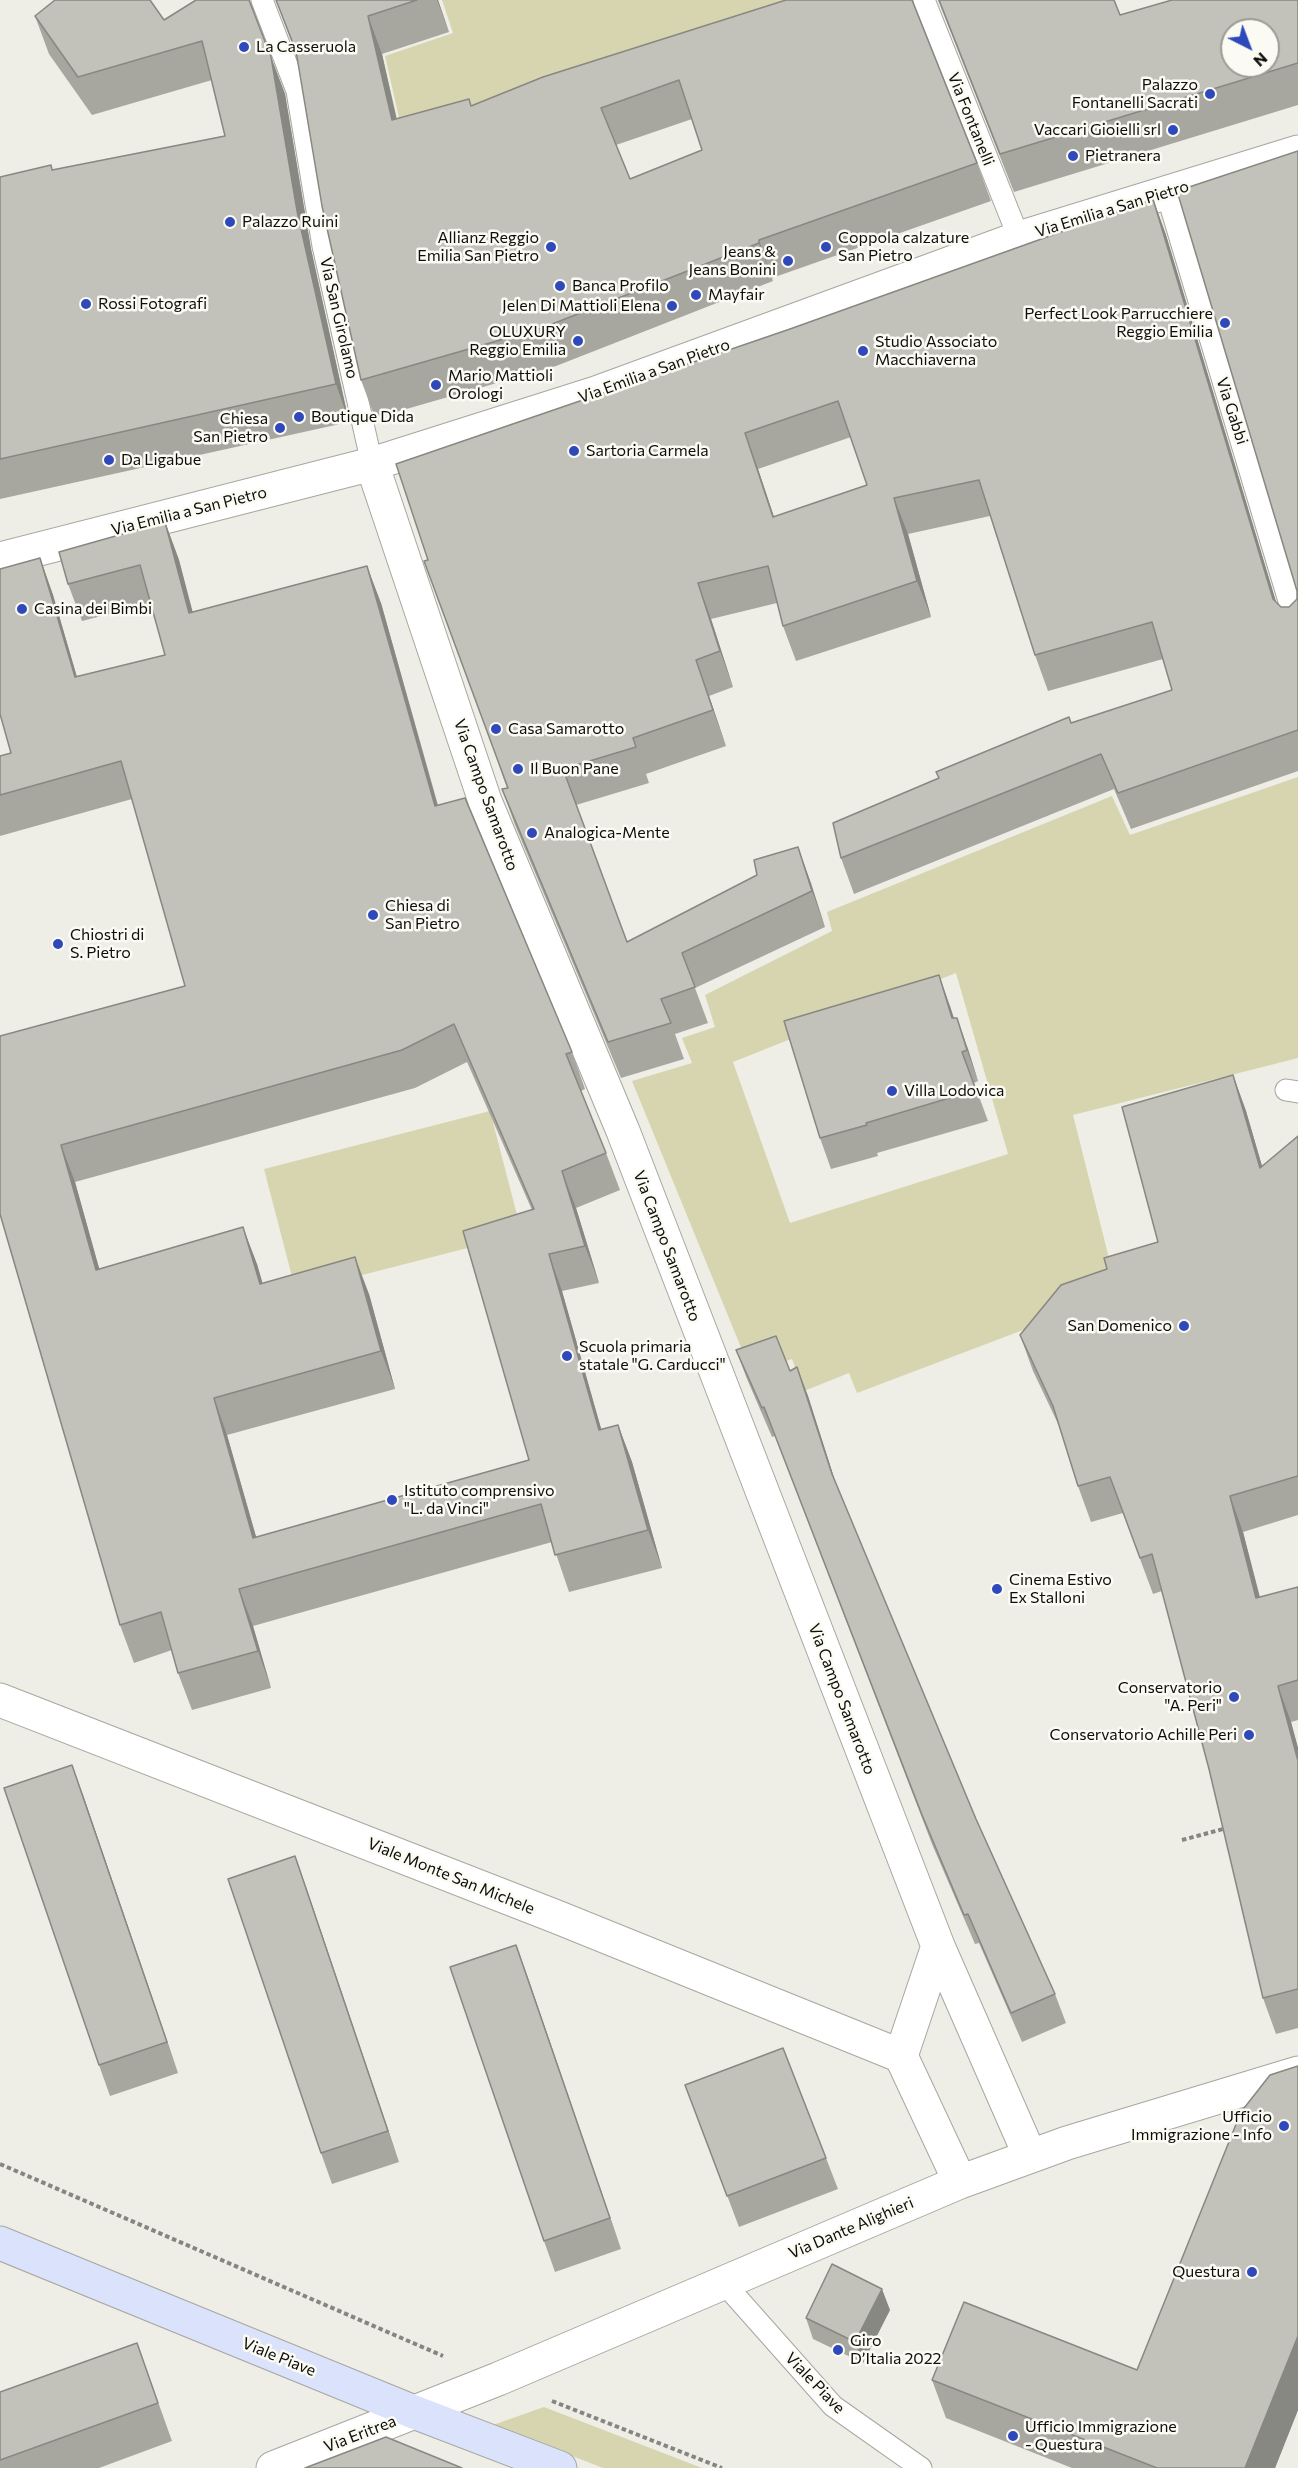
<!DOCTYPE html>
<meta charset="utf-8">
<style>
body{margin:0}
#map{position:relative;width:1298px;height:2468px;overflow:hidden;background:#eeede6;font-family:Commissioner,sans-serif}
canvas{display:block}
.north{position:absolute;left:1220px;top:18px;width:60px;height:60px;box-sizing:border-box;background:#fbfbf3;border:2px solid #9c9c96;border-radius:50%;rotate:138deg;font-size:16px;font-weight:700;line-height:24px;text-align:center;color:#0d0d0a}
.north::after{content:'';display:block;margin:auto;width:21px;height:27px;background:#3049ba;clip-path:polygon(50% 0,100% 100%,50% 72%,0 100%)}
</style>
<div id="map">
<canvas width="1298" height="2468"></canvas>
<div class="north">N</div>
</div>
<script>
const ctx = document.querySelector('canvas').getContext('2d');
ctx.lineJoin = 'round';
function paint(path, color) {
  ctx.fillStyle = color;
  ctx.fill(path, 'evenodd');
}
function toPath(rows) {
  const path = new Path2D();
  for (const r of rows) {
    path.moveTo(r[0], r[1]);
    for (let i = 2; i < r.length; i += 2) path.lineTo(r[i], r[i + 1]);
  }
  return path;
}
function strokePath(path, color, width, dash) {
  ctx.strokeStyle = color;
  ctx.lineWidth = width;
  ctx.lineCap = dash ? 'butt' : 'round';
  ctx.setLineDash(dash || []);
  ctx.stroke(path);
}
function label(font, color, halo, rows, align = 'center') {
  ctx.font = font + ' Commissioner,sans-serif';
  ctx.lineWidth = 5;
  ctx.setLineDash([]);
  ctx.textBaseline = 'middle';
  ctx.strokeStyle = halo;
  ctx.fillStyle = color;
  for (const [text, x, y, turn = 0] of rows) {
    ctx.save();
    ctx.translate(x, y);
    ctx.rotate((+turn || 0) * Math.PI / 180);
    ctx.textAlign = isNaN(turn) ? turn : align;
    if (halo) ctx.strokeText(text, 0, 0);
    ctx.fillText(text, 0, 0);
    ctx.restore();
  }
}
paint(toPath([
 [442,0,818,0,407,153,385,56,453,33],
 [1298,777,1298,1058,1073,1115,1118,1294,857,1393,849,1373,804,1391,792,1359,751,1372,632,1081,692,1063,682,1038,715,1027,705,995,832,931,827,912,1112,796,1130,835],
 [956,973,1008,1154,790,1223,733,1062],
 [490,1111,522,1234,296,1292,264,1169],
 [544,2407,702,2468,603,2468,493,2425]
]), '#d7d5b0');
const lane = toPath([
 [262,0,297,91,323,246,372,464],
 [924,0,1019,238],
 [1166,191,1298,631],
 [1286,1090,1298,1092],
 [723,2282,833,2406,921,2468]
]);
const street = toPath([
 [372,464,485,801,623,1131,938,1946,1030,2156],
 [0,559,372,464,596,393,1019,238,1298,152],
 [0,1700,557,1917,901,2056,960,2182],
 [901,2056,938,1946],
 [273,2468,498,2379,960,2182,1067,2143,1298,2073]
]);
const secondary = toPath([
 [0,2243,414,2412,560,2468]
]);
strokePath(lane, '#a7a7a0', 23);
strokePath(street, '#a7a7a0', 35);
strokePath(secondary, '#a7a7a0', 35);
strokePath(toPath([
 [1182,1840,1227,1828],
 [0,2164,443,2356],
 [552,2401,722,2468]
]), '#868580', 4, [4.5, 3]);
strokePath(lane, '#fff', 21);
strokePath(street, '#fff', 33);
strokePath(secondary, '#dae2fc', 33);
paint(toPath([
 [276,0,438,0,449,32,382,54,397,119,472,106,912,2,977,163,991,201,772,278,773,281,556,366,375,418,361,380,296,54],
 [692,119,702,150,630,179,616,145],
 [938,0,1114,0,1120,15,1298,0,1298,105,1014,192],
 [35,16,164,20,271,57,285,94,311,249,349,422,0,499,0,177,53,170,225,136,212,80,92,115,49,54],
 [1298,151,1298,771,1131,829,1114,789,854,894,841,858,939,778,936,772,1071,723,1172,690,1163,659,1048,691,1035,655,990,516,908,534,931,617,796,661,783,626,777,603,711,619,733,687,709,696,726,746,646,774,649,783,576,805,627,942,757,875,798,847,825,927,695,988,708,1023,675,1034,684,1059,621,1078,515,825,502,789,507,788,428,560,790,329,1153,199,1166,235,1276,602,1281,607,1289,607,1297,599],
 [851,437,867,485,774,517,758,469],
 [165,522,179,560,192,612,381,603,438,805,572,1052,585,1089,581,1091,606,1153,620,1190,576,1208,599,1283,562,1291,601,1429,618,1425,632,1462,662,1568,569,1592,552,1542,253,1626,271,1688,192,1710,178,1673,172,1650,134,1663,120,1625,0,1214,185,986,132,799,0,836,0,756,11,753,40,558,53,595,77,677,165,655,151,603,82,621,68,584],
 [467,1062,532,1210,529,1460,256,1537,227,1435,395,1389,369,1294,262,1284,257,1264,99,1269,75,1182,415,1088],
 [950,1006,954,1018,968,1049,978,1081,974,1083,988,1121,877,1153,878,1156,831,1169,820,1138],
 [1233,1075,1246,1111,1262,1166,1298,1136,1298,1515,1243,1532,1260,1597,1298,1587,1298,1720,1291,1722,1298,1748,1298,2028,1276,2034,1263,1998,1209,1769,1162,1591,1153,1594,1123,1513,1091,1522,1078,1486,1061,1430,1033,1371,1020,1335,1107,1269,1158,1242],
 [736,1350,790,1371,797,1367,808,1396,837,1487,976,1819,1055,1994,1066,2023,1022,2042,979,1943,975,1944,932,1844,775,1436,772,1437,747,1379],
 [83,1795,178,2073,110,2096,99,2065],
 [295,1856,399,2162,332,2184,321,2153],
 [516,1945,621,2249,555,2272,544,2241],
 [697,2116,826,2158,838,2189,739,2227],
 [890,2310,863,2363,813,2339,806,2318],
 [137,2343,172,2441,99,2468,0,2468,0,2392],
 [1137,2370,1298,2410,1275,2468,1072,2468,946,2418,932,2380]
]), '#a7a7a0');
paint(toPath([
 [437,0,438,0,449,32],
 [368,16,382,54,405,158,392,120],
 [271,57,285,94,311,249,349,422,336,384,297,211],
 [1153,199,1166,235,1286,635,1273,599],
 [759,240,772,278,773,281,759,243],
 [745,433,758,469,786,553,773,517],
 [894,498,908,534,931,617,917,581],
 [165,522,179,560,203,651,189,613],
 [40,558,53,595,88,715,75,677],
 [367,566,381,603,448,843,435,806],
 [698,583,711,619,733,687,720,651],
 [696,660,709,696,726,746,713,710],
 [798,847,811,883,825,927,812,891],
 [939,975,950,1006,963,1049,952,1018],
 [957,1018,968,1049,978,1081,967,1050],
 [1233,1075,1246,1111,1273,1204,1260,1168],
 [61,1145,75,1182,110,1307,96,1270],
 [562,1171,576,1208,599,1283,585,1246],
 [243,1227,257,1264,274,1322,260,1284],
 [549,1254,562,1291,612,1467,599,1430],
 [355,1257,369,1294,395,1389,381,1351],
 [797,1367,808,1396,842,1503,832,1474],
 [214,1398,227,1435,267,1575,253,1538],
 [618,1425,632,1462,662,1568,648,1530],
 [1230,1496,1243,1532,1269,1634,1256,1598],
 [239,1589,253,1626,271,1688,258,1651],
 [1278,1686,1291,1722,1298,1748,1298,1761],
 [72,1765,83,1795,178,2073,167,2042],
 [295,1856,306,1887,399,2162,388,2131],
 [516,1945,527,1975,621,2249,610,2218],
 [882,2289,890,2310,863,2363,855,2342],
 [1298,2336,1298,2410,1275,2468,1245,2468]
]), '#888882');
const building = toPath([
 [55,0,150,0,164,20,196,0,249,0,271,57,297,211,336,384,0,459,0,177,51,165,52,170,225,136,202,41,78,77,35,16,55,0],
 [276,0,417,0,368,16,392,120,469,99,471,106,543,77,786,0,912,0,977,163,759,240,759,243,542,328,361,380,322,206,296,51,276,0],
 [679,80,702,150,630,179,601,108,679,80],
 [939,0,1114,0,1120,15,1172,0,1298,0,1298,63,1000,154,939,0],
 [1232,30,1268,30,1268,66,1232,66,1232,30],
 [1298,151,1298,730,1118,793,1101,754,841,858,833,823,939,778,936,772,1069,717,1071,723,1172,690,1152,622,1035,655,979,480,894,498,917,581,783,626,768,566,698,583,720,651,696,660,713,710,633,738,636,747,563,769,627,942,757,875,754,860,798,847,812,891,682,953,695,987,661,999,671,1023,608,1042,502,789,508,788,424,561,428,560,396,464,790,329,1153,199,1273,599,1281,607,1289,607,1297,599,1297,591,1177,191,1298,151],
 [838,401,867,485,773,517,745,433,838,401],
 [165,522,189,613,367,566,435,806,465,798,572,1052,566,1054,606,1153,562,1171,585,1246,549,1254,599,1430,618,1425,648,1530,555,1555,541,1504,239,1589,258,1651,178,1673,161,1612,120,1625,0,1214,0,1036,185,986,121,761,0,795,0,756,11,753,0,714,0,569,40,558,75,677,165,655,140,565,68,584,59,552,165,522],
 [454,1024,534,1209,463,1231,529,1460,253,1538,214,1398,381,1351,355,1257,260,1284,243,1227,96,1270,61,1145,402,1050,454,1024],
 [939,975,952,1018,957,1018,967,1050,962,1052,976,1090,866,1123,867,1125,820,1138,784,1021,939,975],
 [1233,1075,1260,1168,1298,1136,1298,1476,1230,1496,1256,1598,1298,1587,1298,1680,1278,1686,1298,1761,1298,1989,1263,1998,1209,1769,1152,1554,1140,1558,1110,1477,1078,1486,1053,1406,1020,1335,1061,1285,1107,1269,1104,1258,1158,1242,1122,1107,1233,1075],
 [776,1336,790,1371,797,1367,832,1474,976,1819,1055,1994,1011,2013,968,1914,964,1915,922,1815,764,1407,762,1408,736,1350,776,1336],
 [72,1765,167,2042,99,2065,4,1788,72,1765],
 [295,1856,388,2131,321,2153,228,1879,295,1856],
 [516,1945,610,2218,544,2241,450,1967,516,1945],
 [783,2048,826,2158,727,2196,685,2085,783,2048],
 [1298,2066,1298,2336,1245,2468,1157,2468,932,2380,964,2302,1137,2370,1241,2112,1270,2075,1298,2066],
 [832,2264,882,2289,855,2342,806,2318,832,2264],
 [137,2343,158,2403,0,2460,0,2392,137,2343],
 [386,2437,462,2468,305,2468,386,2437]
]);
paint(building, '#c2c2ba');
strokePath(building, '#888882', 1.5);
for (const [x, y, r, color] of [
 [244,47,6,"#3049ba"],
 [1210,94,6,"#3049ba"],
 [1173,130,6,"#3049ba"],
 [1073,156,6,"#3049ba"],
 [230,222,6,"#3049ba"],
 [551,247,6,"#3049ba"],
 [826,247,6,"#3049ba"],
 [788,261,6,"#3049ba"],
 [560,286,6,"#3049ba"],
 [696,295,6,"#3049ba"],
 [86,304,6,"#3049ba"],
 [672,306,6,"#3049ba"],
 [1225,323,6,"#3049ba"],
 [578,341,6,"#3049ba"],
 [863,351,6,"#3049ba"],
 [436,385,6,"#3049ba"],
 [299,417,6,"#3049ba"],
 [280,428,6,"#3049ba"],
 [574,451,6,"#3049ba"],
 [109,460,6,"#3049ba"],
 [22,609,6,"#3049ba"],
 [496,729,6,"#3049ba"],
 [518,769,6,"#3049ba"],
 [532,833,6,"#3049ba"],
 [373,915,6,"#3049ba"],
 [58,944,6,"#3049ba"],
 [892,1091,6,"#3049ba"],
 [1184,1326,6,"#3049ba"],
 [567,1356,6,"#3049ba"],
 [392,1500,6,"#3049ba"],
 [997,1589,6,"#3049ba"],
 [1234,1697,6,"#3049ba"],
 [1249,1735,6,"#3049ba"],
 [1284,2126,6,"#3049ba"],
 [1252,2272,6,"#3049ba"],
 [838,2350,6,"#3049ba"],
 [1013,2436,6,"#3049ba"]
]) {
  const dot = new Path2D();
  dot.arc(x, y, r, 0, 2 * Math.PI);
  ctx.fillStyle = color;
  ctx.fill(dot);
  strokePath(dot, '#fbfbf3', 2);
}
label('16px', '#0d0d0a', '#fbfbf3', [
 ["La Casseruola",256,47],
 ["Palazzo",1198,85,"right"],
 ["Fontanelli Sacrati",1198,103,"right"],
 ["Vaccari Gioielli srl",1161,130,"right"],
 ["Pietranera",1085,156],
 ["Palazzo Ruini",242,222],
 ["Allianz Reggio",539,238,"right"],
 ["Emilia San Pietro",539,256,"right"],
 ["Coppola calzature",838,238],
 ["San Pietro",838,256],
 ["Jeans &",776,252,"right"],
 ["Jeans Bonini",776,270,"right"],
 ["Banca Profilo",572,286],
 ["Mayfair",708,295],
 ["Rossi Fotografi",98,304],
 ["Jelen Di Mattioli Elena",660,306,"right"],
 ["Perfect Look Parrucchiere",1213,314,"right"],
 ["Reggio Emilia",1213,332,"right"],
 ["OLUXURY",566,332,"right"],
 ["Reggio Emilia",566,350,"right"],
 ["Studio Associato",875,342],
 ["Macchiaverna",875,360],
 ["Mario Mattioli",448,376],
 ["Orologi",448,394],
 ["Boutique Dida",311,417],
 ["Chiesa",268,419,"right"],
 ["San Pietro",268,437,"right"],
 ["Sartoria Carmela",586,451],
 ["Da Ligabue",121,460],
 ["Casina dei Bimbi",34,609],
 ["Casa Samarotto",508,729],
 ["Il Buon Pane",530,769],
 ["Analogica-Mente",544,833],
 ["Chiesa di",385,906],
 ["San Pietro",385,924],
 ["Chiostri di",70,935],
 ["S. Pietro",70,953],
 ["Villa Lodovica",904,1091],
 ["San Domenico",1172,1326,"right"],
 ["Scuola primaria",579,1347],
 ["statale \"G. Carducci\"",579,1365],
 ["Istituto comprensivo",404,1491],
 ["\"L. da Vinci\"",404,1509],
 ["Cinema Estivo",1009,1580],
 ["Ex Stalloni",1009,1598],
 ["Conservatorio",1222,1688,"right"],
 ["\"A. Peri\"",1222,1706,"right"],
 ["Conservatorio Achille Peri",1237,1735,"right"],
 ["Ufficio",1272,2117,"right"],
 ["Immigrazione - Info",1272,2135,"right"],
 ["Questura",1240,2272,"right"],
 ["Giro",850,2341],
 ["D’Italia 2022",850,2359],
 ["Ufficio Immigrazione",1025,2427],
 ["- Questura",1025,2445]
], 'left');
label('16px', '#0d0d0a', '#fbfbf3', [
 ["Via Fontanelli",971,119,68],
 ["Via Emilia a San Pietro",1112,209,-17],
 ["Via San Girolamo",339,318,77],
 ["Via Emilia a San Pietro",654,371,-20],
 ["Via Gabbi",1232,411,72],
 ["Via Emilia a San Pietro",189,511,-14],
 ["Via Campo Samarotto",486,795,70],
 ["Via Campo Samarotto",667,1246,69],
 ["Via Campo Samarotto",842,1699,69],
 ["Viale Monte San Michele",451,1876,22],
 ["Via Dante Alighieri",851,2228,-23],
 ["Viale Piave",279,2357,22],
 ["Viale Piave",815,2383,46],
 ["Via Eritrea",360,2434,-21]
]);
</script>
